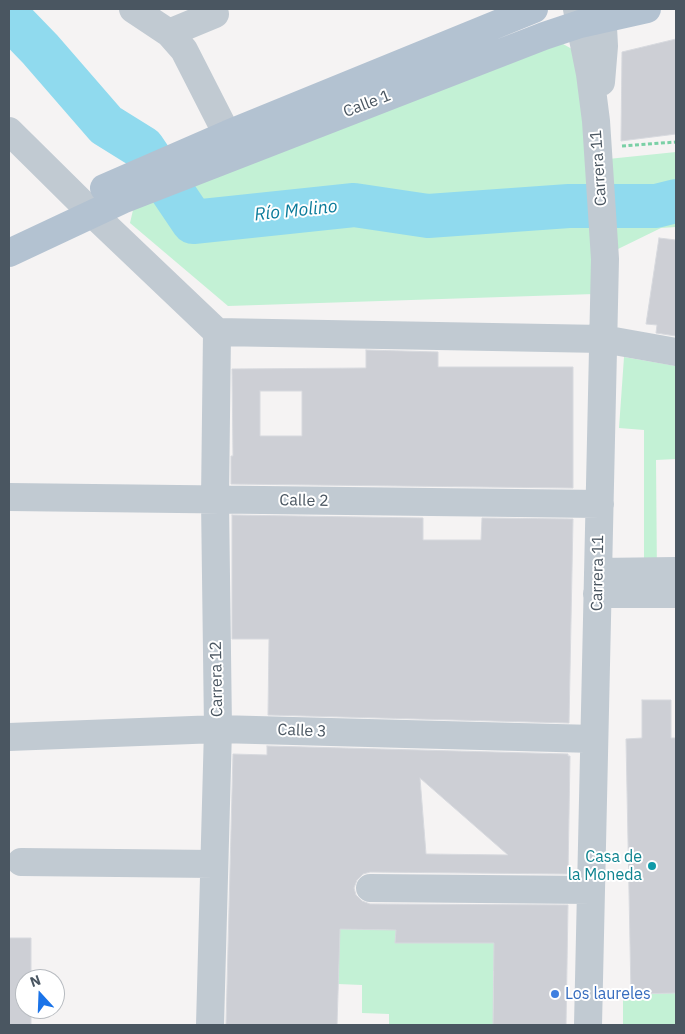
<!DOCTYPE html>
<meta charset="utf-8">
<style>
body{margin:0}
#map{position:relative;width:685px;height:1034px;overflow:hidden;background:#f5f3f3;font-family:"IBM Plex Sans",sans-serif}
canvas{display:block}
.frame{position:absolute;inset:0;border:10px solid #4a5661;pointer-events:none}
.north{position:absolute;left:15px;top:969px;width:50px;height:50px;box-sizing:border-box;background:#fff;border:1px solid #b7bbc0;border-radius:50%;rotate:340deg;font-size:14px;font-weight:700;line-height:20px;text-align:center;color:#4a5661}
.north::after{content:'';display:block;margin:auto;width:18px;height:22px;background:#1a73e8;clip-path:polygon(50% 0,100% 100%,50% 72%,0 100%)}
</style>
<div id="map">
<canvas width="685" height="1034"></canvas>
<div class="frame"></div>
<div class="north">N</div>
</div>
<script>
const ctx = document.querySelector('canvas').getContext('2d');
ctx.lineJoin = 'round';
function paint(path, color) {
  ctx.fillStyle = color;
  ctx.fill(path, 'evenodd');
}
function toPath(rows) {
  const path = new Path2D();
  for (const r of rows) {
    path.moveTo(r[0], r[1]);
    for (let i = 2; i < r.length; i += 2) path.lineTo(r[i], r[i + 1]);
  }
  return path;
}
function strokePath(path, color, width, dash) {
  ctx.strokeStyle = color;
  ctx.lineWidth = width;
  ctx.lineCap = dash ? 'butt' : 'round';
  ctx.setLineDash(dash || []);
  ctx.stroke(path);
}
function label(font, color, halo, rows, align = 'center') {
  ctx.font = font + ' "IBM Plex Sans",sans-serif';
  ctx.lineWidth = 4;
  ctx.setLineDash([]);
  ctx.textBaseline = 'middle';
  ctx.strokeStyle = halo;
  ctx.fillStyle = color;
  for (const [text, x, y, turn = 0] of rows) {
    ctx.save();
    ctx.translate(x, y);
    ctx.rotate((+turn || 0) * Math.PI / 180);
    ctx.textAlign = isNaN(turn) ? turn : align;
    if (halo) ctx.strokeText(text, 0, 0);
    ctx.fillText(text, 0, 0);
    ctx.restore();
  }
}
paint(toPath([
 [554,39,572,49,580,61,594,294,228,306,130,223,133,210],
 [676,152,676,227,661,228,618,249,608,159],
 [624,357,676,366,676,459,656,460,657,579,644,580,644,430,619,428],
 [339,929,396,930,396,943,527,943,526,972,493,971,493,1025,389,1025,389,1014,362,1013,362,985,338,984],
 [676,993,676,1025,623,1025,623,994]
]), '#c3f1d5');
strokePath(toPath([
 [9,17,40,49,106,125,143,148,193,222,354,205,428,216,569,206,656,206,676,201]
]), '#90daee', 44);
const building = toPath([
 [676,39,676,134,621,141,622,52,676,39],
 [659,238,676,240,676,336,656,333,657,325,646,324,659,238],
 [366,350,438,352,438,367,573,367,573,488,231,484,231,456,233,456,232,369,366,368,366,350],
 [260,391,302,391,302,436,260,436,260,391],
 [232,515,423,518,423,540,481,540,482,518,573,519,569,723,268,715,269,639,232,639,232,515],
 [642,700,671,700,671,738,676,738,676,993,631,994,626,739,642,738,642,700],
 [267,746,568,754,568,756,570,756,568,874,370,872,363,874,357,880,354,888,356,895,362,901,370,904,568,905,566,1025,493,1025,494,943,395,943,396,930,340,929,337,1025,226,1025,233,754,267,755,267,746],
 [420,778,508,855,426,854,420,778],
 [9,938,31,938,31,979,25,979,25,1009,31,1009,31,1025,9,1025,9,938]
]);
paint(building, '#cdcfd5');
strokePath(building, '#d7d9de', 1);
strokePath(toPath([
 [622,146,676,142]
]), '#7ad0a6', 3, [4, 2.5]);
strokePath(toPath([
 [133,9,169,33,184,50,237,154],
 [577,9,590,74,596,121,605,259,588,1025],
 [169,33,215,14],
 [601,82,604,46,602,9],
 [9,131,93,214,217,332,603,339,676,352],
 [9,497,600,504],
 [598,572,676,571],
 [597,594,676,594],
 [9,737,218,729,594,739],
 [21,862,214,864],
 [370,888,591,890],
 [210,1025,218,729,215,500,217,332]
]), '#c1cad2', 28);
strokePath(toPath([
 [104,188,228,134,534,9],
 [9,253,122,200,544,36,580,24,647,9]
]), '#b3c2d1', 28);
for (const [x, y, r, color] of [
 [652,866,5,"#0f9aa8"],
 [555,994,5,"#3f7fe0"]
]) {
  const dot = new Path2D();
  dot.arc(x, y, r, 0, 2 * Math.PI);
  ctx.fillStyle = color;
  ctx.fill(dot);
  strokePath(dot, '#fff', 2);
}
label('16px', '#4a5661', '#fff', [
 ["Calle 1",367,104,-21],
 ["Carrera 11",599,168,-94],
 ["Calle 2",304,501,1],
 ["Carrera 11",598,573,-89],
 ["Carrera 12",217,679,-91],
 ["Calle 3",302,731,2]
]);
label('16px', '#0d838f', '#fff', [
 ["Casa de",642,857],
 ["la Moneda",642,875]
], 'right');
label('16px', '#366cbe', '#fff', [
 ["Los laureles",565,994]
], 'left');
label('italic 18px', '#0c7c9b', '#fff', [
 ["Río Molino",296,211,-6]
]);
</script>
